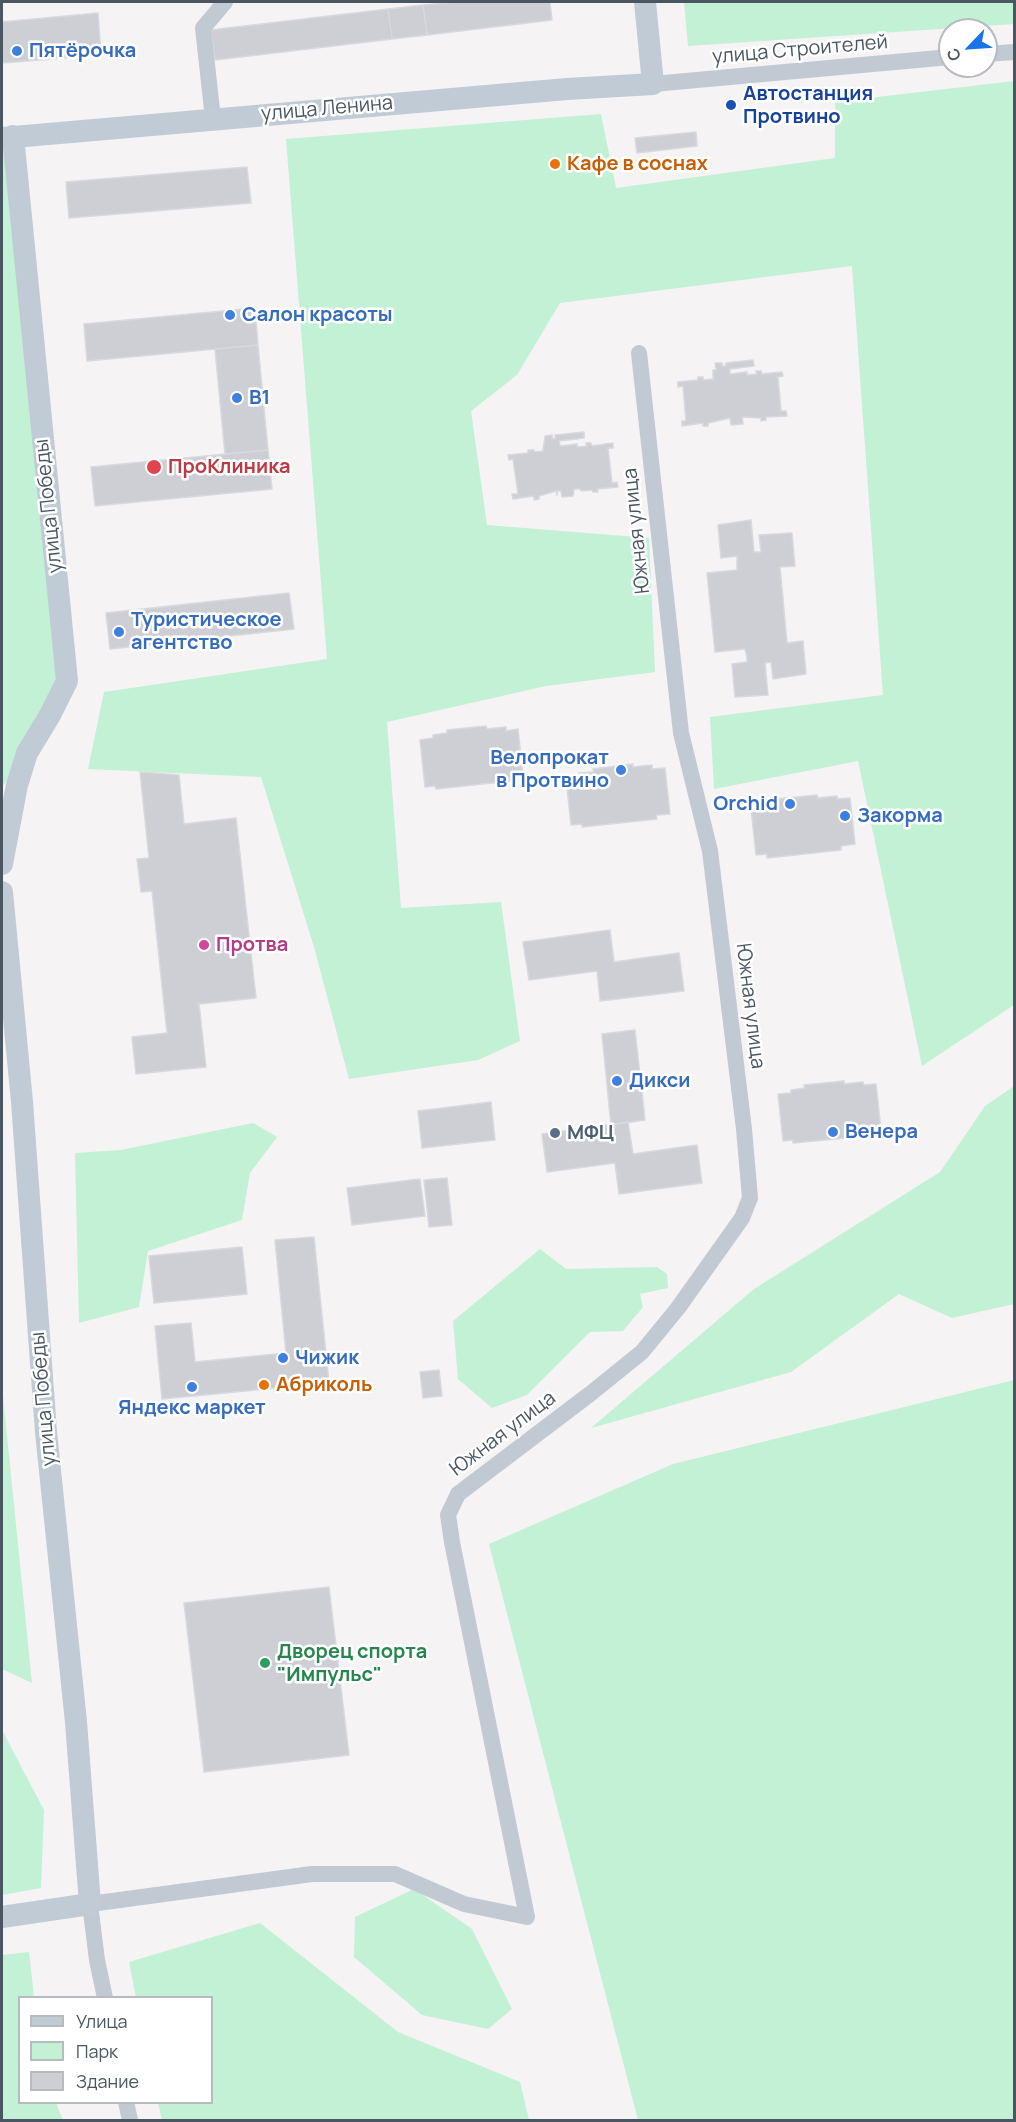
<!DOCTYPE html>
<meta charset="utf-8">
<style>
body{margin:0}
#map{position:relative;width:1016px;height:2122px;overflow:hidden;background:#f5f3f3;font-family:Manrope,sans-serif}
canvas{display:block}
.frame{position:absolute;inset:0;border:3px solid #4a5661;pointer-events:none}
.legend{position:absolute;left:18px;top:1996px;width:195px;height:108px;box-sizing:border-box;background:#fff;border:2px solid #b7bbc0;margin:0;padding:8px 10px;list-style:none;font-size:18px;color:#4a5661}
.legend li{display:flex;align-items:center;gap:12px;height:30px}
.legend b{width:30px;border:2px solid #b7bbc0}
.north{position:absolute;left:938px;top:18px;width:60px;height:60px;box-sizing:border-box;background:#fff;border:2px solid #b7bbc0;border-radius:50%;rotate:245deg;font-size:16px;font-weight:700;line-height:24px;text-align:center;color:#4a5661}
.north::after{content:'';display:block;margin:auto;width:21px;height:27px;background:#1a73e8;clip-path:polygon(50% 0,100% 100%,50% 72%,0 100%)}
</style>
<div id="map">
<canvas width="1016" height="2122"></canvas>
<div class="frame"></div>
<ul class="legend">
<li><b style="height:8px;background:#c1cbd6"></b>Улица</li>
<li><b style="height:16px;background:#c3f1d5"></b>Парк</li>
<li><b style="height:16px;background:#cdcfd5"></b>Здание</li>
</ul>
<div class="north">С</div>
</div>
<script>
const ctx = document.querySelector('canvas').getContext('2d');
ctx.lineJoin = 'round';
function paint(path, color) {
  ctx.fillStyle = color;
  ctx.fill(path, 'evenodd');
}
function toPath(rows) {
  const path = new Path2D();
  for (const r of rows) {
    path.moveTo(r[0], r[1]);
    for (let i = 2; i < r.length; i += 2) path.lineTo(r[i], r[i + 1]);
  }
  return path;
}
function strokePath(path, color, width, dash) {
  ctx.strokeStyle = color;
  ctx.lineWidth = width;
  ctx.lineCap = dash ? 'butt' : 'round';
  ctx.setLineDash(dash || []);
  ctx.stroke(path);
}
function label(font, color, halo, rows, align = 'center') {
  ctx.font = font + ' Manrope,sans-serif';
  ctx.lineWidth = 5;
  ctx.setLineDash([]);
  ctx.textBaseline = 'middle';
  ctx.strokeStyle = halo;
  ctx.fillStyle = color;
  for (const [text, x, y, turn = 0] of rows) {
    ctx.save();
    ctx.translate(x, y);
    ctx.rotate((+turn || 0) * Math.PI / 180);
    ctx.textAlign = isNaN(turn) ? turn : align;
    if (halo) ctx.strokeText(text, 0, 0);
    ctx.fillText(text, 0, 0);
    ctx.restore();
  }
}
paint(toPath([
 [684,2,1014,2,1014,24,688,46],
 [1014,81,1014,1005,922,1066,858,761,714,789,710,717,883,695,852,266,560,303,517,375,471,411,487,525,649,538,655,672,546,686,387,722,401,908,501,902,520,1041,478,1060,349,1079,314,947,261,777,88,769,104,692,327,659,286,139,601,114,616,188,835,158,835,102],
 [13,136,67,681,27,753,2,787,2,138],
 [1014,1086,1014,1304,952,1318,899,1294,791,1372,591,1428,754,1289,940,1172,985,1106],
 [253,1123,277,1137,250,1173,242,1220,148,1251,139,1307,79,1323,75,1153,121,1150],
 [540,1249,566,1269,657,1267,667,1274,668,1288,640,1294,643,1307,623,1331,590,1332,527,1395,492,1408,458,1379,453,1321],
 [1014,1380,1014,2120,638,2120,489,1544,673,1464],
 [2,1386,32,1683,2,1669],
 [2,1730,44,1810,41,1888,2,1895],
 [414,1889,472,1929,512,2009,488,2029,422,2015,354,1957,355,1917],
 [260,1923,398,2032,520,2082,529,2120,162,2120,158,2103,212,2102,212,1998,136,1997,129,1962],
 [29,1952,34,1997,20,1998,20,2102,56,2103,63,2120,2,2120,2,1955]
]), '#c3f1d5');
const building = toPath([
 [456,2,550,2,552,20,427,35,423,5,456,2],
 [423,5,427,35,392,39,388,9,423,5],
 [388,9,392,39,215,60,211,30,388,9],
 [98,13,101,55,2,63,2,22,98,13],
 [696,132,697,146,637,153,635,138,696,132],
 [247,167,251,203,69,218,66,182,247,167],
 [255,308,258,345,87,361,84,324,255,308],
 [258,345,268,450,225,454,215,349,258,345],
 [753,360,754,366,730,369,730,374,747,372,747,375,757,374,756,371,761,371,762,374,782,372,783,376,778,377,781,411,786,411,787,416,766,417,766,420,761,421,761,418,742,417,743,424,731,425,730,418,708,423,708,426,703,426,703,423,682,426,682,421,686,421,683,386,678,387,678,382,698,380,698,377,703,377,703,380,713,379,713,370,716,370,715,363,722,363,722,366,726,366,726,363,753,360],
 [584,432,584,438,559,441,560,446,577,444,577,447,587,446,586,443,591,443,592,446,613,443,613,448,608,448,612,483,617,482,618,487,597,489,598,492,593,492,592,490,581,491,580,489,574,489,573,496,562,497,561,491,557,491,557,495,556,491,539,496,539,499,534,500,534,496,513,499,512,494,518,494,513,459,509,460,508,455,528,453,528,450,534,450,534,452,543,451,545,436,552,435,552,439,556,438,555,435,584,432],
 [268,450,272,489,95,506,91,467,268,450],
 [751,520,754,552,761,552,759,535,792,533,795,566,780,567,787,643,803,641,806,674,773,679,771,662,765,663,768,695,735,697,732,664,747,662,747,657,745,649,715,652,707,573,737,570,737,556,721,558,718,525,751,520],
 [289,593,294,629,110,649,106,613,289,593],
 [486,726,487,729,506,727,506,731,518,729,523,776,510,777,510,781,436,789,435,786,425,787,420,740,433,738,433,735,447,733,447,730,486,726],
 [633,764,633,767,652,765,652,769,665,768,670,814,656,815,657,819,582,827,582,824,571,825,566,778,580,777,579,773,594,772,593,769,633,764],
 [140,772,179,775,184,824,236,818,256,998,199,1004,206,1067,136,1074,132,1037,167,1033,152,891,141,892,137,859,149,858,140,772],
 [817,795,818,798,837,796,837,799,850,798,855,844,841,846,841,850,767,858,767,854,756,855,751,808,765,807,764,804,778,802,778,799,817,795],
 [610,930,614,962,679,953,684,991,600,1001,597,971,529,980,523,942,610,930],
 [635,1030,645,1120,611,1125,602,1034,635,1030],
 [844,1081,844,1084,863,1082,864,1085,876,1084,881,1130,868,1132,868,1136,793,1143,793,1140,783,1141,778,1094,791,1093,791,1090,805,1088,804,1085,844,1081],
 [491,1102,495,1140,422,1148,418,1111,491,1102],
 [628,1122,633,1154,697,1145,702,1183,619,1194,615,1163,547,1172,542,1134,628,1122],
 [447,1178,452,1225,429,1227,424,1180,447,1178],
 [420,1179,425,1216,352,1225,347,1188,420,1179],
 [314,1237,329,1383,162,1399,155,1326,191,1323,195,1362,286,1353,275,1240,314,1237],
 [242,1247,247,1294,154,1303,149,1256,242,1247],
 [439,1370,442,1396,423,1398,420,1372,439,1370],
 [329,1587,349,1755,204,1772,184,1603,329,1587]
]);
paint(building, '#cdcfd5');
strokePath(building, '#d7d9de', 1.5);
strokePath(toPath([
 [986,54,1014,52],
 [653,84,950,57],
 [213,119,203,28,225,2],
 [105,1998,97,1960,90,1904,312,1874,395,1874,464,1904,527,1917,452,1542,448,1515,458,1494,590,1394,642,1352,678,1308,742,1218,750,1198,744,1129,710,851,681,733,639,353],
 [126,2102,130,2120]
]), '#c1cad2', 16);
strokePath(toPath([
 [2,138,567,89,653,84,645,2],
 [2,864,17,785,27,753,50,715,67,681,13,136],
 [2,892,22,1102,46,1432,76,1722,90,1904,2,1917]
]), '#c1cbd6', 22);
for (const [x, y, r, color] of [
 [17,51,6,"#3f7fe0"],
 [731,105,6,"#1a4fb4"],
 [555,164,6,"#e8710a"],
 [230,315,6,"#3f7fe0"],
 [237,398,6,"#3f7fe0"],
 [154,467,8,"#e0444e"],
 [119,632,6,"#3f7fe0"],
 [621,770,6,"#3f7fe0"],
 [790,804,6,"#3f7fe0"],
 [845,816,6,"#3f7fe0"],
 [204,945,6,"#d1479c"],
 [617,1081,6,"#3f7fe0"],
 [833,1132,6,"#3f7fe0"],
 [555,1133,6,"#5c6f8a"],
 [283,1358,6,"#3f7fe0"],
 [264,1385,6,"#e8710a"],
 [192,1387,6,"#3f7fe0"],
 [265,1663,6,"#2e9e5b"]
]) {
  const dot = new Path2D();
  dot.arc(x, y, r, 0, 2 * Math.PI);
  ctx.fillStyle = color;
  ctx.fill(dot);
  strokePath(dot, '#fff', 2);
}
label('20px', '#4a5661', '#fff', [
 ["улица Строителей",800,50,-5],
 ["улица Ленина",327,109,-5],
 ["улица Победы",49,506,-96],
 ["Южная улица",637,531,-96],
 ["Южная улица",750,1006,83],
 ["улица Победы",44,1399,-95],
 ["Южная улица",503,1434,-37]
]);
label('bold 20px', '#366cbe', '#fff', [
 ["Пятёрочка",29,51],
 ["Салон красоты",242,315],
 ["В1",249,398],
 ["Туристическое",131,620],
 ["агентство",131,643],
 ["Велопрокат",609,758,"right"],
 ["в Протвино",609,781,"right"],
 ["Orchid",778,804,"right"],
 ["Закорма",857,816],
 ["Дикси",629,1081],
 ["Венера",845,1132],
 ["Чижик",295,1358],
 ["Яндекс маркет",192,1408,"center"]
], 'left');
label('bold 20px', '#164399', '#fff', [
 ["Автостанция",743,94],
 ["Протвино",743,117]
], 'left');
label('bold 20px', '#c56008', '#fff', [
 ["Кафе в соснах",567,164],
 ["Абриколь",276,1385]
], 'left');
label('bold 20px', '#be3a42', '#fff', [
 ["ПроКлиника",168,467]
], 'left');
label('bold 20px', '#b23c85', '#fff', [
 ["Протва",216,945]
], 'left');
label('bold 20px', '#4e5e75', '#fff', [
 ["МФЦ",567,1133]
], 'left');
label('bold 20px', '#27864d', '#fff', [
 ["Дворец спорта",277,1652],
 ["\"Импульс\"",277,1675]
], 'left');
</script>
